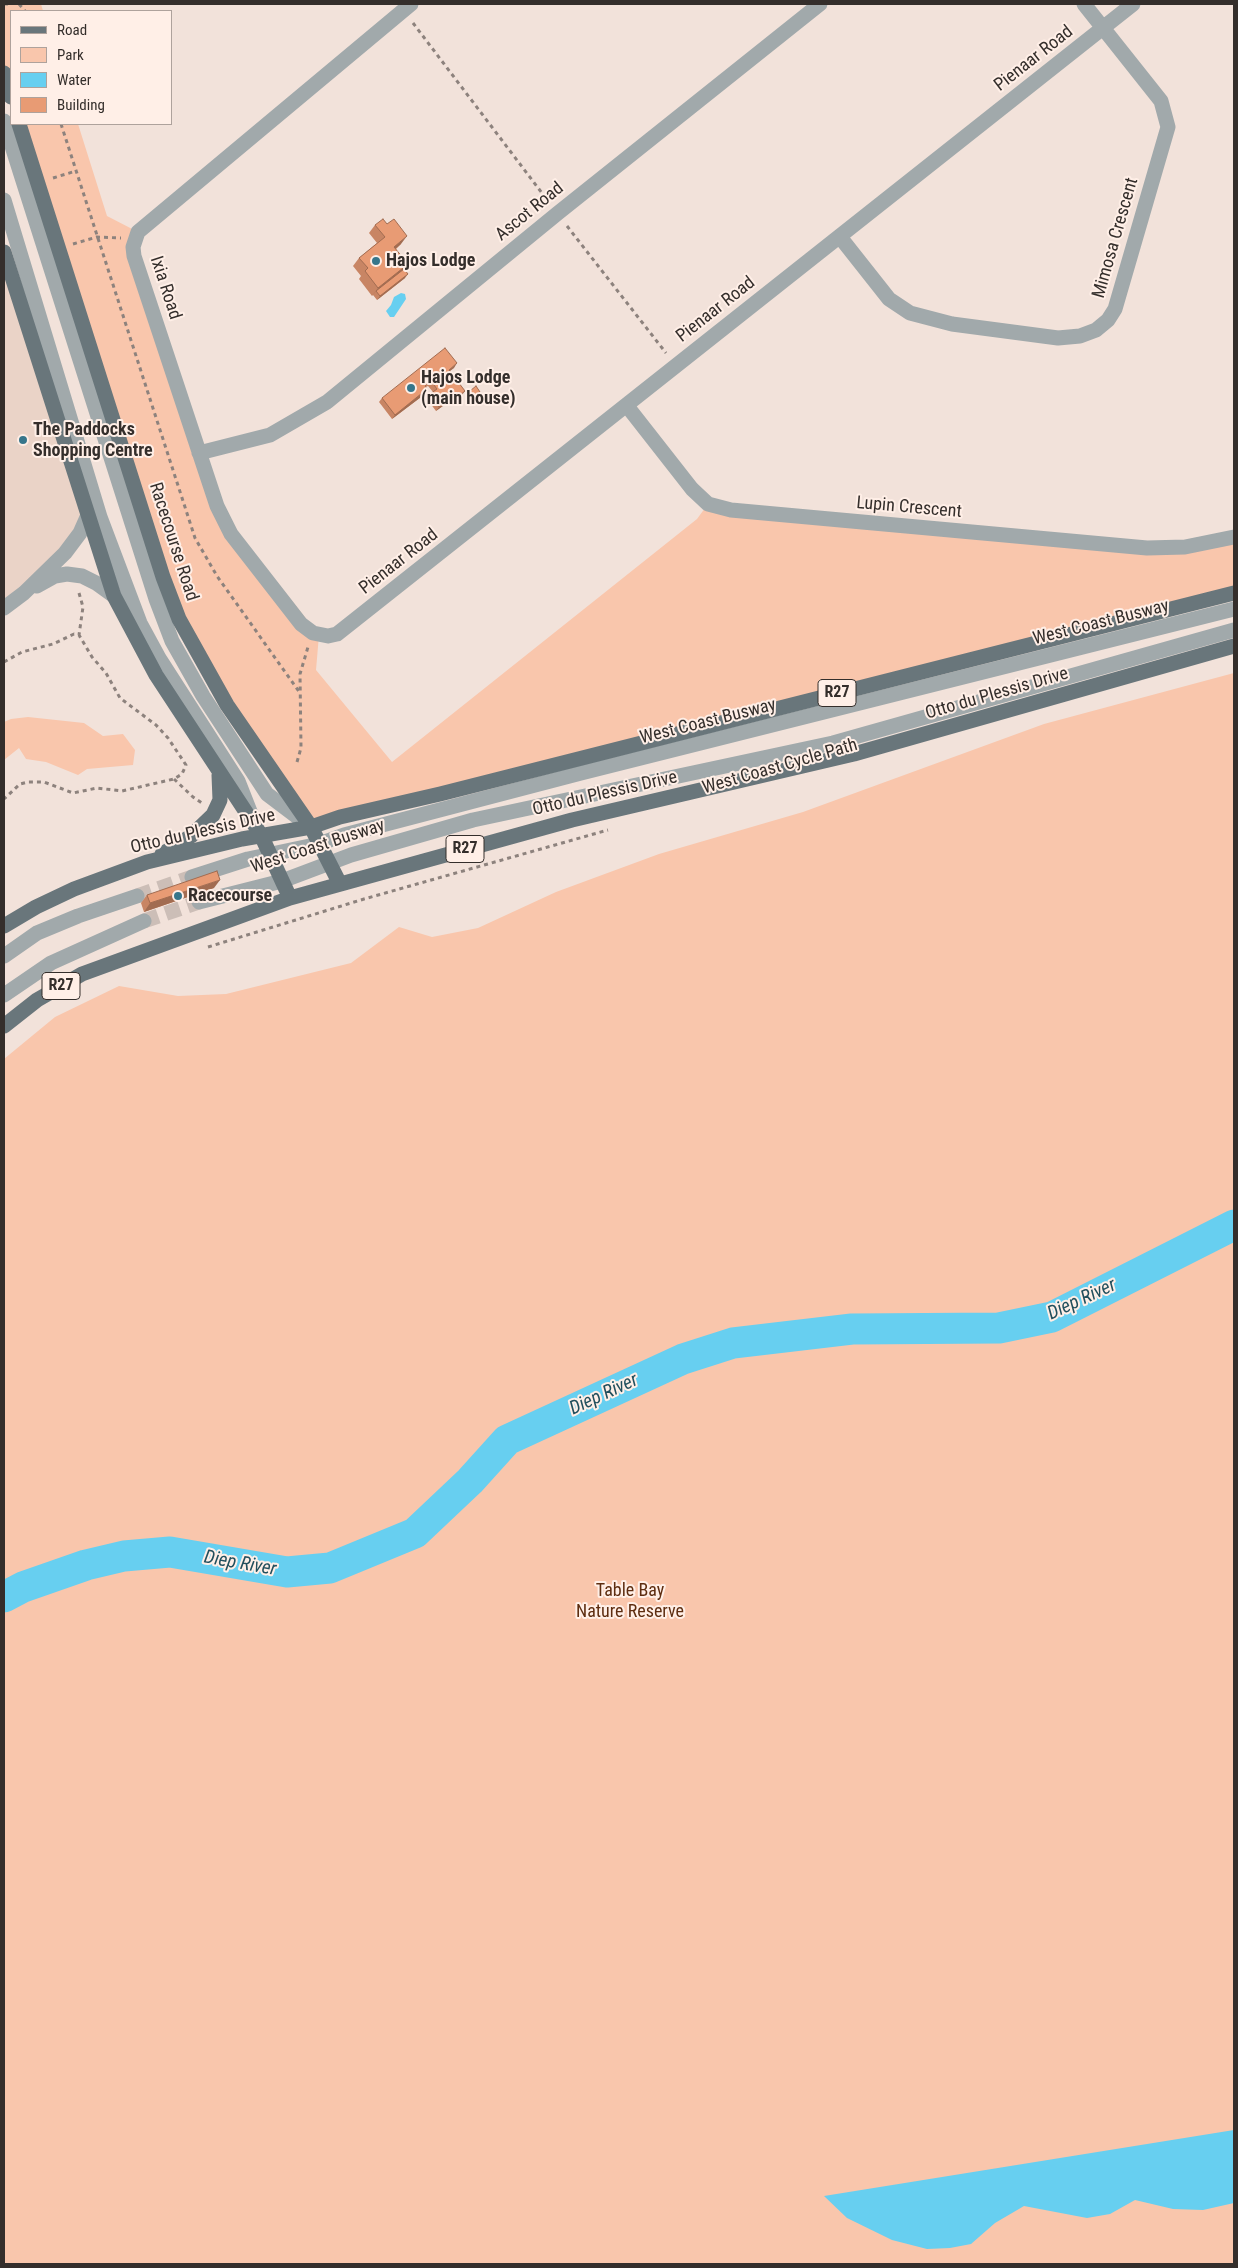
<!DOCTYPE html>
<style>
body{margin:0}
#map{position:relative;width:1238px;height:2268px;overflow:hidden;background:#f2e2da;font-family:"Roboto Condensed",sans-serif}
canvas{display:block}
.frame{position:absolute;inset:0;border:5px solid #342e2b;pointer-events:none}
.legend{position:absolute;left:10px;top:10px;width:162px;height:115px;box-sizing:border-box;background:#ffefe7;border:1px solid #aea29c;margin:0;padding:6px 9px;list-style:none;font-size:15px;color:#342e2b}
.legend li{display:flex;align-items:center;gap:10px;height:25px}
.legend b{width:25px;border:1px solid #aea29c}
</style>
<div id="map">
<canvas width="1238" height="2268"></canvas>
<div class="frame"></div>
<ul class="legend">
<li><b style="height:6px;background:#69767b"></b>Road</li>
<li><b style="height:14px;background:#f9c6ac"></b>Park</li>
<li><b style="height:14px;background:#67cff0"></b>Water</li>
<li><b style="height:14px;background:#e89b74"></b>Building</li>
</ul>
</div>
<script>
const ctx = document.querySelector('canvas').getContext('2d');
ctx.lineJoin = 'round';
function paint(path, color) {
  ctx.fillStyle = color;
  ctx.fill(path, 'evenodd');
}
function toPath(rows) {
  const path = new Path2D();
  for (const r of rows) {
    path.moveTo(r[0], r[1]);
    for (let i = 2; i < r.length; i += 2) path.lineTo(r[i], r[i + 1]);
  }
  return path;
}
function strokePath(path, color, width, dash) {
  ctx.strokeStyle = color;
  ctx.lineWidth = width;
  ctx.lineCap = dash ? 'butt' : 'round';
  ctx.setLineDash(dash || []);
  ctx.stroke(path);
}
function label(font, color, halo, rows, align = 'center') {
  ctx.font = font + ' "Roboto Condensed",sans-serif';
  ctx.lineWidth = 4;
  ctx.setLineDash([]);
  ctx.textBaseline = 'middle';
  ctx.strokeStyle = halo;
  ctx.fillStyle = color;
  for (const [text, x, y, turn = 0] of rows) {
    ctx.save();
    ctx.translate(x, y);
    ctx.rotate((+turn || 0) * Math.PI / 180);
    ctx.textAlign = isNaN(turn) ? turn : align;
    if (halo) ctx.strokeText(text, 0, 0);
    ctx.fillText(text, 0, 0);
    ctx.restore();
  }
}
paint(toPath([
 [4,252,88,515,80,533,4,608]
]), '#ead3c7');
paint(toPath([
 [4,4,41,4,43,11,11,11,11,97,4,73],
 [19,124,78,124,107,216,138,232,135,239,217,506,319,635,316,670,392,762,697,519,708,504,1147,548,1234,537,1234,593,311,827,179,619],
 [1234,673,1234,2264,4,2264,4,1059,55,1017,119,986,178,996,226,994,351,963,399,927,432,937,478,928,556,892,659,854,803,812,1044,724],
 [28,717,84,723,103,736,123,734,135,750,133,765,87,769,78,775,46,762,26,759,19,748,4,760,4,722,11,719]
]), '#f9c6ac');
paint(toPath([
 [401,293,405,294,406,299,394,317,390,317,386,311,391,305,394,297],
 [1234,2130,1234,2203,1203,2210,1173,2209,1135,2200,1110,2214,1087,2218,1024,2206,995,2223,971,2244,950,2248,927,2249,892,2240,847,2218,824,2196]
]), '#67cff0');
strokePath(toPath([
 [4,1597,23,1587,86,1565,124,1556,170,1552,287,1572,330,1568,415,1533,470,1481,507,1440,683,1359,733,1343,852,1329,999,1328,1052,1317,1234,1225]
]), '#67cff0', 31);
strokePath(toPath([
 [137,896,192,877],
 [144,921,199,902]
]), '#ccbeb7', 15, [15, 8]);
strokePath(toPath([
 [4,4,10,4],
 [19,4,25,11],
 [413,23,548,201],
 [61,124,195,538,217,576,300,693],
 [53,178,76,171],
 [567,226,666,353],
 [73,244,97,237,121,238],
 [79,593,83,607,79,635],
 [4,662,22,652,53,644,74,634,79,635,92,657,106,673,120,698,156,725,168,738,186,765,182,774,174,779,122,791,97,788,73,793,44,782,28,782,20,784,4,799],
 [297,762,301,748,300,674,308,647],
 [174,779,193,797,202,803],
 [208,947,364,899,608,830]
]), '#8d827d', 3, [4, 4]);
strokePath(toPath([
 [411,4,138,232,133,247,134,256,217,506,231,534,301,624,313,633,328,636,337,634,1133,4],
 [4,121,156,599,172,641,203,696,267,794,308,825],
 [4,200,100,517,140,623,159,658,238,781,251,814],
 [840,237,889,299,910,313,952,324,1058,338,1080,336,1096,330,1108,320,1115,309,1168,127,1161,101,1084,4],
 [627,406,692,489,708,504,731,510,1147,548,1185,547,1234,537],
 [199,453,270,435,327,402,558,213,820,4],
 [37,586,55,576,67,574,82,576,96,583,114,596],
 [4,608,24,593,65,553,80,533,88,515],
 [192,877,248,859,319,844,344,835,581,773,1234,609],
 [199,902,282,881,351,855,473,820,833,743,1234,630],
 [4,956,37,933,78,916,137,896],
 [4,995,51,963,144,921]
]), '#a1a9ab', 15);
strokePath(toPath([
 [4,73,11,97],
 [19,124,163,577,179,619,227,705,311,827,340,884],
 [4,252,114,596,156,675,261,835,290,898],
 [162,854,191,836,213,815,220,800,219,775],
 [4,926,36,907,74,889,147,862,242,839,311,827,340,817,440,794,1234,593],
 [4,1026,37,1000,82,974,290,898,572,820,854,754,1234,646]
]), '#69767b', 15);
paint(toPath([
 [375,225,401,244,396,249,404,269,405,278,377,300,373,295,372,296,359,279,361,276,353,266,359,258,377,243,369,233],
 [454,368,449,371,462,395,453,403,451,400,436,411,427,399,430,394,433,392,428,386,426,387,427,389,425,394,392,419,379,402,382,398],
 [470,391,477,396,471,401,467,395],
 [214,888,144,912,141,903,147,895]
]), '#c88564');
paint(toPath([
 [407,236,401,244,388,255,394,247],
 [408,264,402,272,376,291,372,296,378,288],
 [408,274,405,278,377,300,380,296],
 [457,363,454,368,446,374,449,370],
 [427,389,425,394,392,419,395,415],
 [465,391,462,395,453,403,456,398],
 [480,392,477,396,471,401,474,397],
 [454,395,451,400,436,411,439,407],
 [220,880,214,888,144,912,150,903]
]), '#a26c51');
const building = toPath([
 [383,219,387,224,394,219,407,236,394,247,408,264,378,288,365,271,368,268,359,258,385,237,375,225,383,219],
 [404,269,408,274,380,296,376,291,404,269],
 [445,348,457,363,449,370,465,391,456,398,454,395,439,407,430,394,437,389,431,381,425,386,427,389,395,415,382,398,445,348],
 [476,386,480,392,474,397,470,391,476,386],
 [217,871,220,880,150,903,147,895,217,871]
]);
paint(building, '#e89b74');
strokePath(building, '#a26c51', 1);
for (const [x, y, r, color] of [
 [376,261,5,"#37768b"],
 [411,388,5,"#37768b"],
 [23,440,5,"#37768b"],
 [178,896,5,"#37768b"]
]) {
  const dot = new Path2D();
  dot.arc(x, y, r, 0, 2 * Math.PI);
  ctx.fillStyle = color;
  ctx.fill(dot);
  strokePath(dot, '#ffefe7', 2);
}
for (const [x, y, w] of [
 [837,693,38],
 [465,849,38],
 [61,986,38]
]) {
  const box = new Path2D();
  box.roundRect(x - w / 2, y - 13.5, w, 27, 4);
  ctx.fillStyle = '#ffefe7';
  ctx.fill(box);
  strokePath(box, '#342e2b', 1);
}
label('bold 16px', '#342e2b', null, [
 ["R27",837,693],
 ["R27",465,849],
 ["R27",61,986]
]);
label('18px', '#342e2b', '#ffefe7', [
 ["Pienaar Road",1034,59,-38],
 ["Ascot Road",530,212,-39],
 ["Mimosa Crescent",1116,238,-74],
 ["Ixia Road",165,288,72],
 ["Pienaar Road",716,310,-38],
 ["Lupin Crescent",909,508,5],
 ["Racecourse Road",173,542,72],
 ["Pienaar Road",399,562,-38],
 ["West Coast Busway",1101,623,-14],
 ["Otto du Plessis Drive",997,694,-16],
 ["West Coast Busway",708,722,-14],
 ["West Coast Cycle Path",780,767,-16],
 ["Otto du Plessis Drive",605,794,-13],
 ["Otto du Plessis Drive",203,832,-13],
 ["West Coast Busway",318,847,-18]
]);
label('bold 18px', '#342e2b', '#ffefe7', [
 ["Hajos Lodge",386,261],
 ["Hajos Lodge",421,378],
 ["(main house)",421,399],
 ["The Paddocks",33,430],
 ["Shopping Centre",33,451],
 ["Racecourse",188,896]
], 'left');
label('18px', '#5e2d10', '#ffefe7', [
 ["Table Bay",630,1591],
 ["Nature Reserve",630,1612]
]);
label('italic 19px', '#224f5d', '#ffefe7', [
 ["Diep River",1082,1300,-25],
 ["Diep River",604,1395,-25],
 ["Diep River",240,1564,10]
]);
</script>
